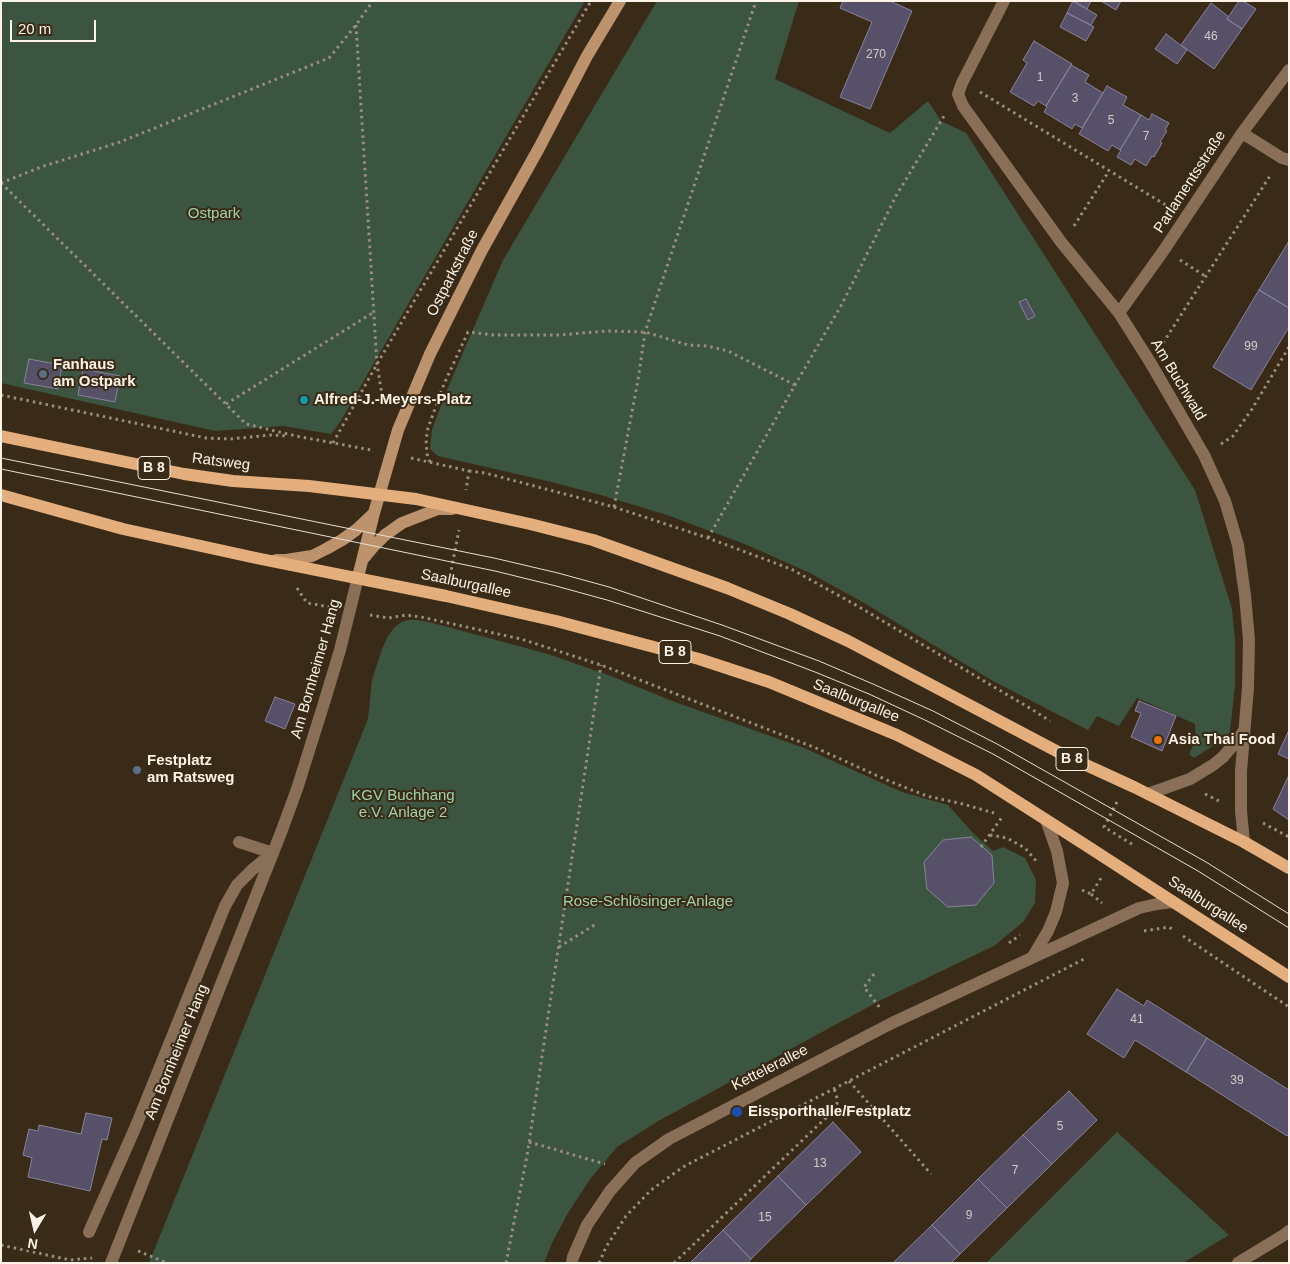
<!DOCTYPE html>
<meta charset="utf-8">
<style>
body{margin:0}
#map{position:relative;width:1290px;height:1264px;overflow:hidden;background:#392b18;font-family:Helvetica,sans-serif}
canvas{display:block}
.frame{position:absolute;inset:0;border:2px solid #fdf4e7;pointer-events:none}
.north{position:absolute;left:10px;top:1204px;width:50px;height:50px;-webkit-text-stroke:4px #392b18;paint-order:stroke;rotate:189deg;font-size:14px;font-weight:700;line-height:20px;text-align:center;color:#fdf4e7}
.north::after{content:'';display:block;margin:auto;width:18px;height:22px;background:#fdf4e7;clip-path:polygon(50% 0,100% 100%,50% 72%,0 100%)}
.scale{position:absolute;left:10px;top:20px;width:86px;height:22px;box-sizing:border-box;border:2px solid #fdf4e7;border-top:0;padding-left:6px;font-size:15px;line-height:18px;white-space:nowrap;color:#fdf4e7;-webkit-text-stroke:4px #392b18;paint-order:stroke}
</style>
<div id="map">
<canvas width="1290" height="1264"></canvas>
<div class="frame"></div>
<div class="north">N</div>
<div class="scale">20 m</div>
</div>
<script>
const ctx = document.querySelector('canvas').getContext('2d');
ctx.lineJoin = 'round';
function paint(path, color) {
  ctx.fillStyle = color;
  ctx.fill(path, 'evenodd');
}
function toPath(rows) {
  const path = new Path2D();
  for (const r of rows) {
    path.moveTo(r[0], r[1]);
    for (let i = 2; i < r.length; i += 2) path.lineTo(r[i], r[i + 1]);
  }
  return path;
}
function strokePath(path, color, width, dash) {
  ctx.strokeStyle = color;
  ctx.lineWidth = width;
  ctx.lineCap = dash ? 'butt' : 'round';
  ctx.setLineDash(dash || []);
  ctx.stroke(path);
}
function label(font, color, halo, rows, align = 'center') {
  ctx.font = font + ' Helvetica,sans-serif';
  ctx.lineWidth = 4;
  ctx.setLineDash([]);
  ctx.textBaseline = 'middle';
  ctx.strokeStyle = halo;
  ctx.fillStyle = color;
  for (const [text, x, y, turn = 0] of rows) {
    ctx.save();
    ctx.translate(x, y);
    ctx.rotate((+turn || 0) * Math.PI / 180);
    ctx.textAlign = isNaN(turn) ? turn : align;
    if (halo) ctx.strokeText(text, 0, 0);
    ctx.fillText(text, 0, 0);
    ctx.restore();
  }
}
paint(toPath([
 [1,1,585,1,371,368,341,421,331,434,283,426,215,431,1,383],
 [657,1,799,1,775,79,890,133,928,101,941,121,966,133,1195,490,1232,609,1235,639,1235,686,1230,732,1222,740,1194,758,1189,754,1196,740,1195,724,1137,698,1119,726,1097,716,1088,730,993,681,864,603,810,573,747,545,667,515,601,495,547,481,438,456,430,449,432,430,446,392,503,260],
 [407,620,417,620,433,623,548,654,608,675,675,702,804,748,902,792,948,805,974,834,993,851,1003,847,1025,858,1036,880,1035,903,1023,922,994,946,883,999,660,1120,617,1147,591,1178,568,1213,552,1243,544,1263,149,1263,368,719,372,680,382,649,388,636,394,628,400,623],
 [1117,1132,1229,1235,1183,1263,986,1263]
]), '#3b5540');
const building = toPath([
 [843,1,890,1,912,11,870,109,840,97,872,22,840,8,843,1],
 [1073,1,1091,1,1087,9,1073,1],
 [1073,1,1097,15,1091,25,1067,13,1073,1],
 [1101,1,1121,1,1116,10,1101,1],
 [1239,1,1243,1,1256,9,1242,29,1227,19,1239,1],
 [1211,3,1229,17,1227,19,1242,29,1214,69,1181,45,1211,3],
 [1067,13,1094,27,1086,41,1060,27,1067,13],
 [1166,34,1187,50,1177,64,1155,49,1166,34],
 [1034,41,1072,64,1046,106,1038,101,1034,106,1010,92,1027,63,1023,60,1034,41],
 [1071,65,1089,75,1085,82,1103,93,1082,128,1075,124,1072,129,1044,112,1047,107,1046,106,1071,65],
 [1107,86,1127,97,1123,105,1141,115,1120,150,1112,145,1108,151,1079,134,1107,86],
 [1152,114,1169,123,1165,130,1167,131,1160,142,1162,143,1154,157,1152,156,1146,166,1135,159,1131,165,1117,157,1121,150,1120,150,1141,115,1149,120,1152,114],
 [1289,241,1289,308,1259,290,1289,241],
 [1259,290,1289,308,1289,327,1251,390,1213,367,1259,290],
 [1026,299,1035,316,1028,320,1019,302,1026,299],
 [29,359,62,365,58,389,24,383,29,359],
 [83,369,120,376,115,402,78,395,83,369],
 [275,697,295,704,285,729,265,721,275,697],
 [1139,701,1176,716,1162,751,1131,737,1141,713,1135,711,1139,701],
 [1289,730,1289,759,1278,754,1289,730],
 [1289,775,1289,820,1273,809,1289,775],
 [971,837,992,855,994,883,976,905,948,907,927,889,924,862,943,840,971,837],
 [1117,989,1144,1006,1147,1000,1207,1038,1186,1072,1135,1040,1124,1058,1087,1034,1117,989],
 [1207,1038,1289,1090,1289,1134,1287,1136,1186,1072,1207,1038],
 [1069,1091,1097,1120,1052,1164,1023,1135,1069,1091],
 [86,1113,112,1118,107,1140,102,1139,90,1191,28,1177,32,1158,23,1155,29,1129,38,1131,39,1125,81,1134,86,1113],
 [833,1122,861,1152,806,1205,778,1176,833,1122],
 [1023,1135,1052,1164,1007,1208,978,1179,1023,1135],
 [778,1176,806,1205,751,1259,723,1230,778,1176],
 [978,1179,1007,1208,960,1254,932,1225,978,1179],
 [932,1225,960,1254,951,1263,893,1263,932,1225],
 [723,1230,751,1259,748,1263,690,1263,723,1230]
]);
paint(building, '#565168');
strokePath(building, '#89839d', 1);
strokePath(toPath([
 [356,25,377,364,384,407],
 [980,92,1169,207],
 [1,183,246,424,296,436,371,450],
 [1,183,41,167,120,142,329,58,356,25,373,1],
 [1074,226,1109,171],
 [1180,260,1205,276],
 [1163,343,1270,176],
 [1,395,206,438,230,439,271,435,288,436],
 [226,404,374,312],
 [333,443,377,364,591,1],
 [1221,444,1233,436,1252,409,1289,347],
 [411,458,469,471,466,490],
 [430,462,427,454,426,439,428,428,444,384,468,332,493,335,559,335,607,331,645,332,688,345,707,346,728,351,795,385],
 [469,471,485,473,614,507,708,538,791,569,854,604,1033,710,1050,721],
 [614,507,638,380,645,332,756,1],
 [708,538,795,385,842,304,896,196,944,116],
 [450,576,459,530],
 [297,588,307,603,330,607],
 [370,615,389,618,406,615,421,617,521,639,601,665,816,748,889,781,927,796,963,804,994,813],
 [1205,794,1219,801],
 [1117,802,1104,827,1135,846],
 [1263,823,1289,837],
 [990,835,1007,838,1025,848,1037,862],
 [981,847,1002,817],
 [1082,890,1091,894,1101,878],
 [1091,894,1102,903],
 [1144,931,1169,927,1172,929],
 [1183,936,1289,1007],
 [1009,943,1020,935],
 [559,947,596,924],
 [874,974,864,987,880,1008],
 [849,1081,931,1174],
 [529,1142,605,1164],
 [1,1245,70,1260,92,1258],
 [138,1251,167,1263],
 [506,1263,527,1156,601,665],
 [599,1263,606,1247,626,1216,651,1190,683,1167,1084,959],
 [674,1263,833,1111,837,1104,837,1098,834,1088]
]), '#9a8e7e', 3, [2.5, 4]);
strokePath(toPath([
 [239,842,273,853],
 [89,1232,136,1126,225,906,237,885,253,869,273,853]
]), '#896f58', 12);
strokePath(toPath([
 [1004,1,962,83,958,94,963,106,1061,242,1119,313,1150,362,1204,455,1225,501,1238,545,1245,595,1249,640,1248,688,1241,771,1241,811,1244,842],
 [1242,133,1282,158,1289,160],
 [1119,313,1164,250,1242,133,1289,70],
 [1148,794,1190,779,1213,765,1223,757,1234,744,1243,732],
 [1032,958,1048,931,1056,912,1063,883,1057,851,1046,820],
 [111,1263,282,830,297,789,324,703,340,650,358,577],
 [572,1263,573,1257,587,1225,610,1191,635,1163,669,1139,892,1023,1139,908,1157,904,1173,902],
 [1238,1263,1284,1235,1289,1231]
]), '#896f58', 12);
strokePath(toPath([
 [364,558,374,546,385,535,402,523,438,509,452,509],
 [276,560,286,560,312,556,326,549,342,540,356,530,374,513],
 [358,577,374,513,398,430,430,354,482,250,539,148,587,56,620,1]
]), '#bd936d', 12);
strokePath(toPath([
 [1,436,184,474,233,481,309,486,416,499,530,524,593,540,727,588,790,614,848,641,1062,754,1134,787,1244,842,1289,868],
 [1,495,123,529,256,558,446,596,556,621,699,659,769,682,897,735,976,775,1087,846,1289,977]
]), '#e5af7d', 12);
strokePath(toPath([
 [1,458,494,558,558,573,609,587,722,625,819,661,873,684,933,711,999,745,1206,862,1289,914],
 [1,469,495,571,556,586,607,600,720,636,815,672,869,694,927,721,993,754,1198,871,1289,928]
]), '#e8ded1', 1);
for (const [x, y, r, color] of [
 [43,374,5,"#5c6f8a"],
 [304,400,5,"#0f9aa8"],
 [1158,740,5,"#e8710a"],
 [137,770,5,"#5c6f8a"],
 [737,1112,6,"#1a4fb4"]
]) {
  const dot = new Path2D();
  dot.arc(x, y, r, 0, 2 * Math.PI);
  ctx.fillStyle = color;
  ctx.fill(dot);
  strokePath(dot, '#392b18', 2);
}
label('12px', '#d3cbc7', null, [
 ["46",1211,37],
 ["270",876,55],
 ["1",1040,78],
 ["3",1075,99],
 ["5",1111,121],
 ["7",1146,137],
 ["99",1251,347],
 ["41",1137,1020],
 ["39",1237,1081],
 ["5",1060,1127],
 ["13",820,1164],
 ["7",1015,1171],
 ["9",969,1216],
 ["15",765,1218]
]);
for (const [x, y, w] of [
 [154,468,32],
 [675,652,32],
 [1072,759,32]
]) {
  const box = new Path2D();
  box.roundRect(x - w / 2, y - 11.5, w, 23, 4);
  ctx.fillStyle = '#392b18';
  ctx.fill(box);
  strokePath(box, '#fdf4e7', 1);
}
label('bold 14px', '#fdf4e7', null, [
 ["B 8",154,468],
 ["B 8",675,652],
 ["B 8",1072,759]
]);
label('15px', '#fdf4e7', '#392b18', [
 ["Parlamentsstraße",1190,182,-57],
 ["Ostparkstraße",453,273,-63],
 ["Am Buchwald",1178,380,59],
 ["Ratsweg",221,462,7],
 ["Saalburgallee",466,584,12],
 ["Am Bornheimer Hang",316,669,-74],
 ["Saalburgallee",856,701,22],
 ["Saalburgallee",1208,905,33],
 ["Am Bornheimer Hang",177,1052,-68],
 ["Kettelerallee",770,1068,-27]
]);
label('15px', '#a2d4ab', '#392b18', [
 ["Ostpark",214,214],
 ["KGV Buchhang",403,796],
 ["e.V. Anlage 2",403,813],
 ["Rose-Schlösinger-Anlage",648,902]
]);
label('bold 15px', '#fdf4e7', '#392b18', [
 ["Fanhaus",53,365],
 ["am Ostpark",53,382],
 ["Alfred-J.-Meyers-Platz",314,400],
 ["Asia Thai Food",1168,740],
 ["Festplatz",147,761],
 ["am Ratsweg",147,778],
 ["Eissporthalle/Festplatz",748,1112]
], 'left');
</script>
